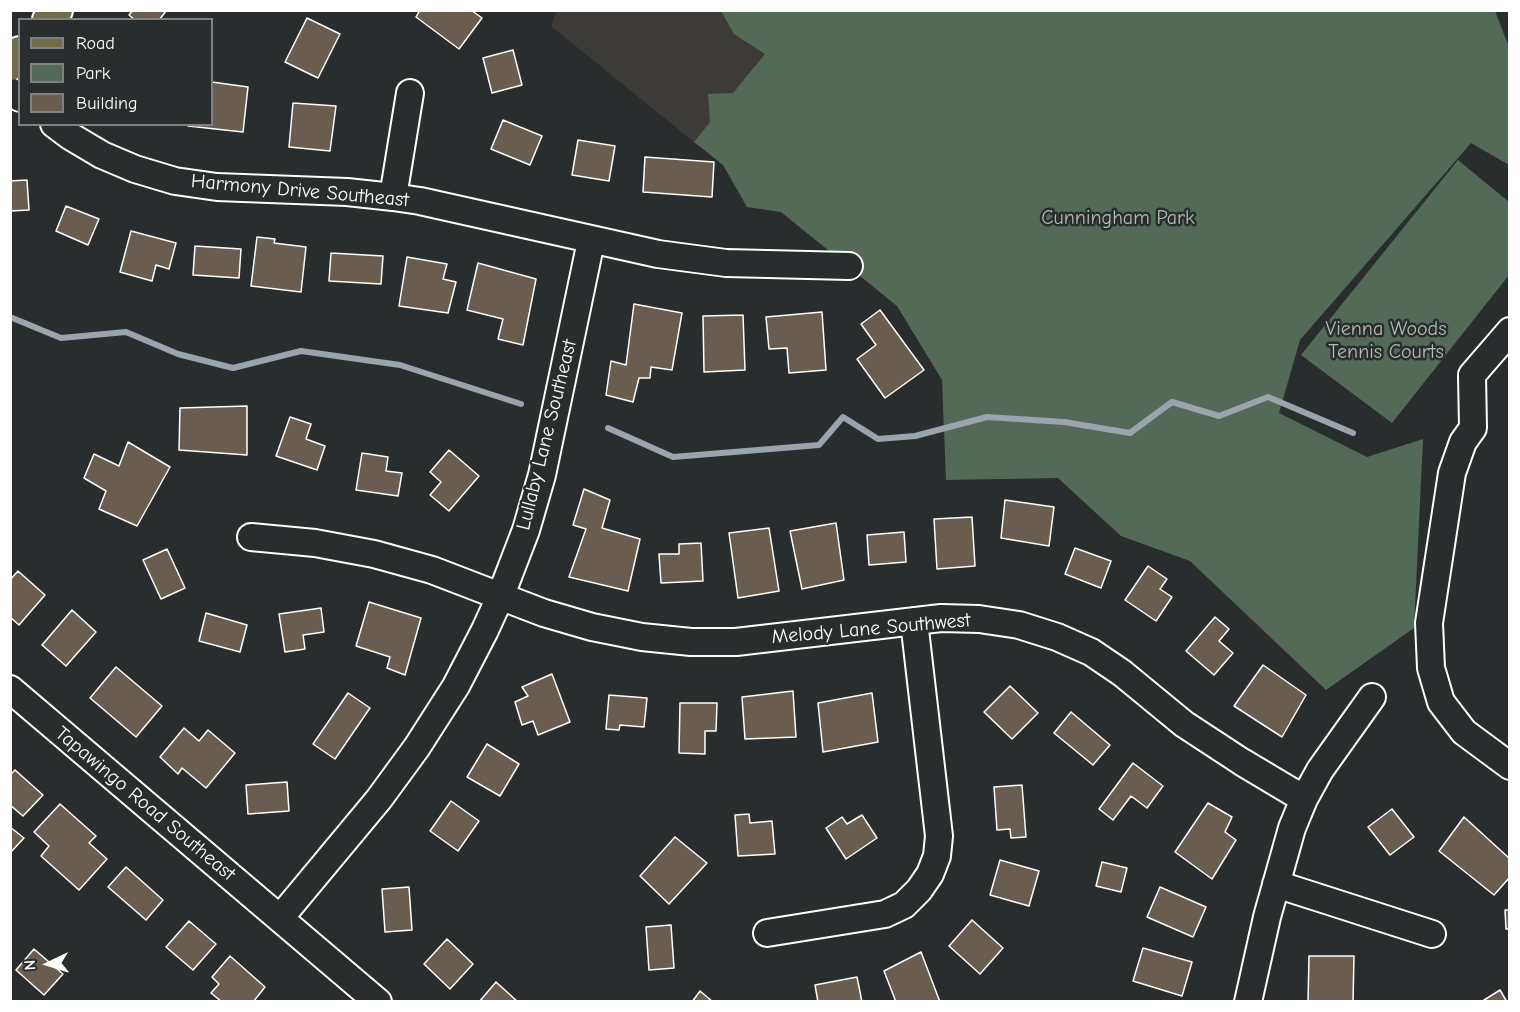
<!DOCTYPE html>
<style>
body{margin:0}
#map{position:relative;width:1520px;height:1012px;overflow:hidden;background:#2a2d2e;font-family:"Comic Neue",sans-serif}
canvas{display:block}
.frame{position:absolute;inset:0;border:12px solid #fff;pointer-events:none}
.legend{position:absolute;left:18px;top:18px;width:195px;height:108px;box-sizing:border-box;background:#2a2d2e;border:2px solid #7f8182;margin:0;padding:8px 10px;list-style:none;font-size:18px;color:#fff}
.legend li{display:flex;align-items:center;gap:12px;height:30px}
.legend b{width:30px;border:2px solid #7f8182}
.north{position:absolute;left:18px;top:934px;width:60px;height:60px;-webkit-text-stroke:4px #2a2d2e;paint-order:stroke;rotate:266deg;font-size:16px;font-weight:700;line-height:24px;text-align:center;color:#fff}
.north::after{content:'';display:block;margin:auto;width:21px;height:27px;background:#fff;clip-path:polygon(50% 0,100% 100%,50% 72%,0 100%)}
</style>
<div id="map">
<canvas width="1520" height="1012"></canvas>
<div class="frame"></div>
<ul class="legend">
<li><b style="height:8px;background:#736c4b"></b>Road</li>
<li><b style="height:16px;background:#526a57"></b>Park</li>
<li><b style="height:16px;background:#695d50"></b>Building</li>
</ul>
<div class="north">N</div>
</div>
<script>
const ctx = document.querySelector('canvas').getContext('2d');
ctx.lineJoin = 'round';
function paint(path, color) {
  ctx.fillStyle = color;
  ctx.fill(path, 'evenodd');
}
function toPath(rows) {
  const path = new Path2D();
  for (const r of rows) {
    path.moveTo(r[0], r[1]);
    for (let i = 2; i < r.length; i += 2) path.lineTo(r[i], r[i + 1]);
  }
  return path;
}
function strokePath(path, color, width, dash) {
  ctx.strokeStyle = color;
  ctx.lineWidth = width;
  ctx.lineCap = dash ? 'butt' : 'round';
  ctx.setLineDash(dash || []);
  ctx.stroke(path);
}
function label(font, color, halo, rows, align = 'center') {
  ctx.font = font + ' "Comic Neue",sans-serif';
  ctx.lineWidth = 5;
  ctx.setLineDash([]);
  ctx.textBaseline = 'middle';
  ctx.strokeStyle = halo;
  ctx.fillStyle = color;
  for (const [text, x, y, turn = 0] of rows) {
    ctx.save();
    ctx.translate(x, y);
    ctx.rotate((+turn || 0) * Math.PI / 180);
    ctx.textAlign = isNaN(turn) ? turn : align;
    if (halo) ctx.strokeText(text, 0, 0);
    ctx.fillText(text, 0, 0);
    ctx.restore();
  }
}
paint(toPath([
 [557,11,801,11,694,142,551,26]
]), '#3d3b38');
paint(toPath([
 [721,11,1495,11,1509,47,1509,165,1471,143,1300,340,1279,413,1367,457,1423,439,1414,628,1326,690,1190,561,1121,536,1058,478,946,480,942,380,897,306,781,212,747,207,723,165,694,142,710,122,708,94,733,93,765,54,734,34],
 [1458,160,1509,202,1509,275,1392,423,1301,355]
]), '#526a57');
strokePath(toPath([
 [10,317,61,338,126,332,178,354,233,368,301,351,400,365,521,404],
 [608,428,673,457,819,445,843,417,878,439,915,436,987,417,1064,422,1130,433,1172,402,1219,416,1268,397,1353,433]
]), '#9ba4ac', 6);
const building = toPath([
 [133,10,167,10,159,20,135,20,129,15,133,10],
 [420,10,471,10,482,18,459,49,416,17,420,10],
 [307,18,340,34,318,78,285,62,307,18],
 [513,50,522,85,492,93,483,58,513,50],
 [212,82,248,87,243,132,188,126,212,124,212,82],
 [293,103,336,106,330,151,289,147,293,103],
 [503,120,542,136,530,165,491,149,503,120],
 [578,140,615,146,609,181,572,175,578,140],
 [645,157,714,162,712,197,643,192,645,157],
 [27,180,29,210,10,211,10,181,27,180],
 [66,206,99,219,88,245,56,231,66,206],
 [131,231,176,243,169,269,156,265,152,281,120,272,131,231],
 [257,237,275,239,274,243,306,247,301,292,251,286,257,237],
 [195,246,241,249,239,278,193,275,195,246],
 [331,253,383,256,381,284,329,281,331,253],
 [407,257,447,264,443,279,456,282,448,313,399,306,407,257],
 [478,263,536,279,523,345,498,339,503,319,467,310,478,263],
 [634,304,682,313,672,370,651,367,650,378,639,378,633,402,606,395,611,361,626,365,634,304],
 [880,310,924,370,885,398,857,359,876,345,861,324,880,310],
 [822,312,826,370,789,373,787,348,769,349,766,317,822,312],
 [743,315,745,370,704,372,703,316,743,315],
 [247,406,247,455,179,450,180,408,247,406],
 [290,417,311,424,306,439,325,446,317,470,276,456,290,417],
 [128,442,170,467,137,526,99,509,106,491,84,478,94,454,119,466,128,442],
 [449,450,479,476,449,511,430,495,441,482,430,472,449,450],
 [362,453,388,457,386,471,402,473,398,496,356,490,362,453],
 [584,489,610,500,602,528,640,539,628,591,569,577,586,529,573,525,584,489],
 [1005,500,1054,507,1049,546,1001,538,1005,500],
 [972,517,975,566,937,569,934,519,972,517],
 [836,523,844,580,802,589,790,531,836,523],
 [769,528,779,591,738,598,729,533,769,528],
 [904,532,906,562,869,565,867,535,904,532],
 [701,543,703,581,661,583,659,554,679,554,679,544,701,543],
 [1075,548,1111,561,1101,588,1065,574,1075,548],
 [167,549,185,588,161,599,143,560,167,549],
 [1148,566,1167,579,1160,589,1172,597,1156,621,1125,600,1148,566],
 [18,571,45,595,19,625,10,617,10,580,18,571],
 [369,602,421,618,405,675,387,668,390,657,356,646,369,602],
 [321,608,324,632,303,635,305,649,285,652,279,614,321,608],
 [72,610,96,632,66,666,42,645,72,610],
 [206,613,247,625,240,652,199,641,206,613],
 [1215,617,1229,629,1219,641,1233,653,1214,675,1186,651,1215,617],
 [1263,665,1306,695,1282,737,1234,706,1263,665],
 [116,667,162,706,136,737,90,698,116,667],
 [552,674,570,722,538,735,533,721,522,725,515,702,528,696,522,687,552,674],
 [1010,686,1038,713,1012,739,984,712,1010,686],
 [793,691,796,737,745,739,742,697,793,691],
 [348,693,370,708,335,759,313,744,348,693],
 [872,693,878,742,823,752,818,703,872,693],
 [609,695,647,698,644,727,620,725,619,730,606,729,609,695],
 [680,703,717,703,716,731,705,731,705,754,679,753,680,703],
 [1071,712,1110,745,1093,765,1054,733,1071,712],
 [184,728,199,741,208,730,235,753,206,788,182,768,178,774,160,757,184,728],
 [487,744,519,764,500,796,467,777,487,744],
 [1133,763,1163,786,1147,808,1131,796,1113,820,1099,809,1133,763],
 [15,770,43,795,23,816,10,805,10,775,15,770],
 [287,782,289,811,248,814,246,785,287,782],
 [1022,785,1026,837,1011,838,1010,829,997,830,994,787,1022,785],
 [451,801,479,821,458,851,430,831,451,801],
 [1208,803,1232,817,1225,832,1236,840,1212,879,1175,852,1208,803],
 [60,804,96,836,89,843,107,859,79,890,41,856,49,846,34,832,60,804],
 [1392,809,1414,837,1390,855,1368,827,1392,809],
 [749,814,750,823,772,821,775,854,738,856,735,815,749,814],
 [862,815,877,838,846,859,826,828,842,817,847,824,862,815],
 [1464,817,1510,859,1510,877,1494,895,1439,851,1464,817],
 [10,827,24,838,10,853,10,827],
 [675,837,707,863,669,904,640,876,675,837],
 [1000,860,1039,871,1029,906,990,895,1000,860],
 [1102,862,1127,868,1121,892,1096,886,1102,862],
 [126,867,163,900,146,920,108,887,126,867],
 [409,887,412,930,385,932,382,889,409,887],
 [1160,887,1206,907,1193,937,1147,917,1160,887],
 [1505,910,1510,910,1510,929,1506,929,1505,910],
 [972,920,1003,948,980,974,949,946,972,920],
 [189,921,216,944,193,970,166,947,189,921],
 [671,925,674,968,649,970,646,927,671,925],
 [447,939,473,964,450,989,424,964,447,939],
 [1143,948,1192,962,1182,996,1133,981,1143,948],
 [34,949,63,974,44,995,16,970,34,949],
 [921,952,940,1002,896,1002,884,971,921,952],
 [230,956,265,987,253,1002,222,1002,211,993,219,984,212,977,230,956],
 [1309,956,1354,956,1353,1002,1308,1002,1309,956],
 [857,977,862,1002,818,1002,815,985,857,977],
 [496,982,518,1002,479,1002,496,982],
 [1500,990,1507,1002,1481,1002,1500,990],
 [700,991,713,1002,692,1002,700,991]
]);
paint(building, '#695d50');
strokePath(building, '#fff', 1.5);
const minor = toPath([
 [10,91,20,98],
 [54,124,70,136,102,155,135,169,175,181,217,187,347,192,393,197,420,201,658,254,726,263,849,266],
 [393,197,410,93],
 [1510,331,1472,375,1473,428,1463,442,1452,473,1429,623,1431,668,1441,702,1464,732,1510,766],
 [251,537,315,543,374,554,432,570,544,613,592,627,642,637,691,642,736,642,941,618,979,619,1019,625,1057,637,1091,652,1122,673,1184,724,1242,762,1304,799],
 [10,689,378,1002],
 [1276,884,1432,934],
 [280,918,379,799,417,747,456,686,485,630,501,595,526,530,542,475,591,241],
 [767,933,885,914,904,905,919,890,930,874,937,856,939,836,914,621],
 [1248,1002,1267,917,1292,828,1304,799,1320,770,1372,697]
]);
const major = toPath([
 [49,20,56,10],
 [10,64,20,53]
]);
strokePath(minor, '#fff', 30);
strokePath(major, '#fff', 36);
strokePath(minor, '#2a2d2e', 26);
strokePath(major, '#736c4b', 32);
label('20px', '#fff', '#2a2d2e', [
 ["Harmony Drive Southeast",300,191,5],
 ["Lullaby Lane Southeast",547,435,-76],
 ["Melody Lane Southwest",871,629,-5],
 ["Tapawingo Road Southeast",145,804,40]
]);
label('20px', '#b1bcb3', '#2a2d2e', [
 ["Cunningham Park",1118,218],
 ["Vienna Woods",1386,329],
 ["Tennis Courts",1386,352]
]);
</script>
